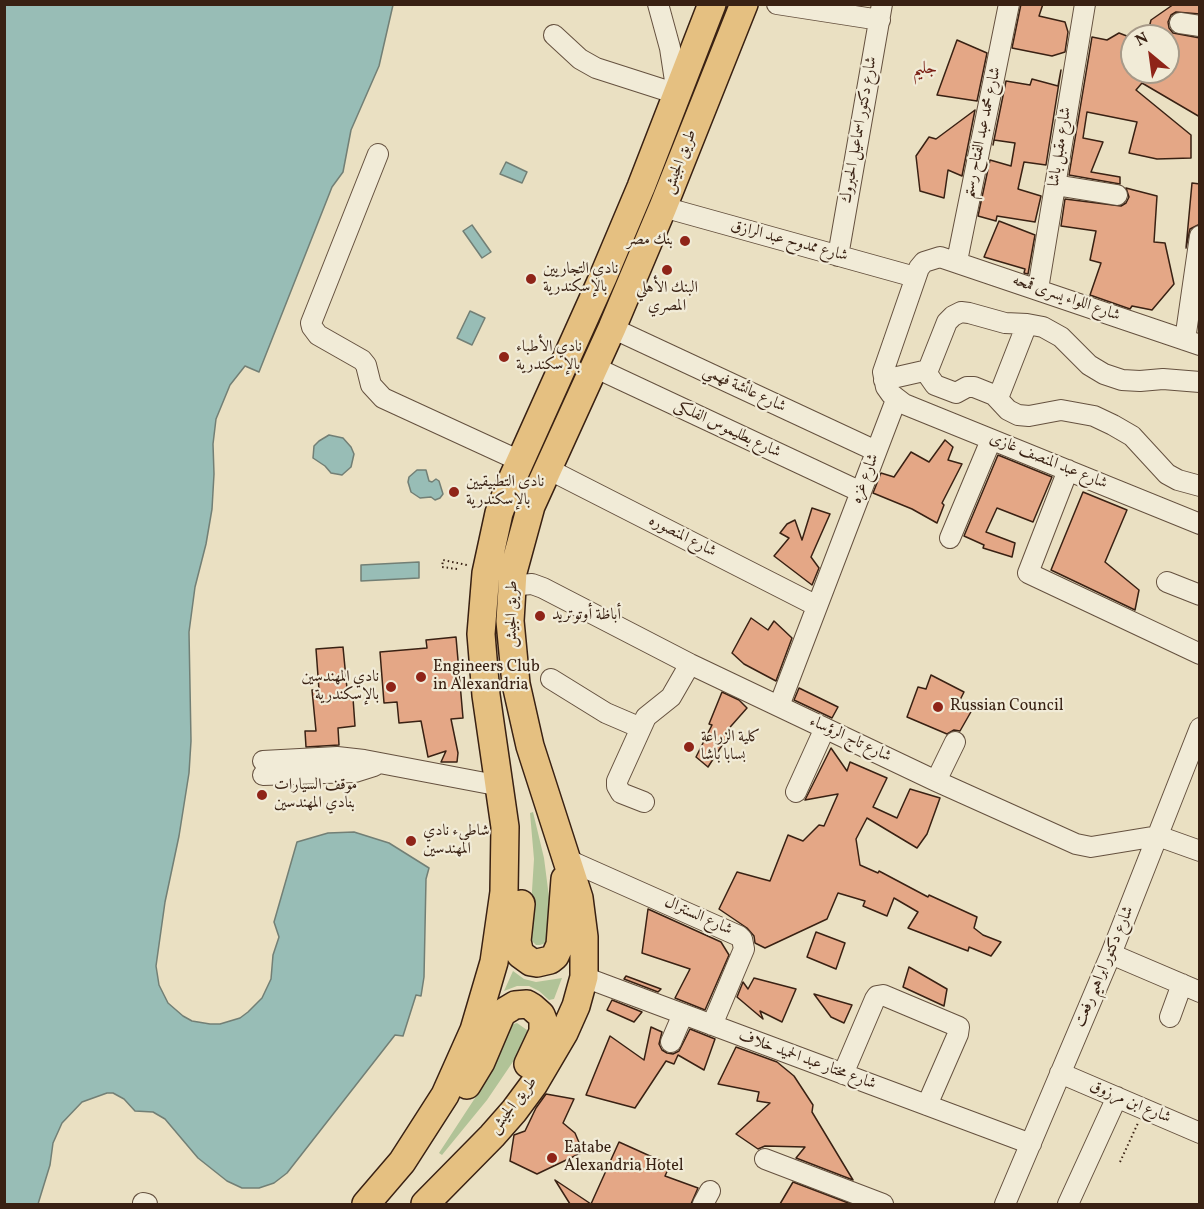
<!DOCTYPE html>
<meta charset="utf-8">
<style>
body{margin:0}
#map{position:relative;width:1204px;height:1209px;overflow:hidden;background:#eae0c2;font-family:Vollkorn,serif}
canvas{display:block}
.frame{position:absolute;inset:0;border:6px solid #392113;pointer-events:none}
.north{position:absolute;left:1120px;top:24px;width:60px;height:60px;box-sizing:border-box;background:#f1ebd7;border:2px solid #a79a89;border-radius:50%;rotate:331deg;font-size:16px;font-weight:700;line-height:24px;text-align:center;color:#392113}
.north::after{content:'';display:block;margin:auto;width:21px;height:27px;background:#8f2418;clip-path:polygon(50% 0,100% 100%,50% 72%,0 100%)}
</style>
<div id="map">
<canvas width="1204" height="1209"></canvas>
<div class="frame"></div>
<div class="north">N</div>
</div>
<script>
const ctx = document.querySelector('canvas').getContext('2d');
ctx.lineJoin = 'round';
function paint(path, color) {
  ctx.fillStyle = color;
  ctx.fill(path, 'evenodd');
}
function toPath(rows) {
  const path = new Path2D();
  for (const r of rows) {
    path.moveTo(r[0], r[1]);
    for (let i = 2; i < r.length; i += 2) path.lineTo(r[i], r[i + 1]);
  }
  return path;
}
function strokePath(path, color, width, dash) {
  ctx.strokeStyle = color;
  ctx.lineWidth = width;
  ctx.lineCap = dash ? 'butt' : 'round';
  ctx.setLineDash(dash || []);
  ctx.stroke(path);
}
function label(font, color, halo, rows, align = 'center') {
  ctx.font = font + ' Vollkorn,Amiri,serif';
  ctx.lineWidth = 4.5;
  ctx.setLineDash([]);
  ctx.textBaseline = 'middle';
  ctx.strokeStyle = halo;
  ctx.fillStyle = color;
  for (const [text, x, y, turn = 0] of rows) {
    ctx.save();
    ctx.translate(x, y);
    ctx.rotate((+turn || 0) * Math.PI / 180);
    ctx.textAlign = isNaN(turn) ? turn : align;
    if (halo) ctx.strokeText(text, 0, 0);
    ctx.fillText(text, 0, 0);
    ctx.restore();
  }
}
paint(toPath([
 [533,812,544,858,550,905,549,942,540,945,536,945,529,938,534,859,530,813],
 [513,971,524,979,536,982,562,978,554,999,549,1000,539,991,529,986,517,986,504,991],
 [517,1023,527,1030,527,1041,487,1100,442,1155,439,1153,475,1098,510,1025]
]), '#b1c397');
const water = toPath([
 [5,4,393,5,379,66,351,130,343,172,332,187,259,372,245,366,230,385,216,419,213,444,214,474,212,509,206,544,195,587,189,632,191,741,189,773,179,836,165,902,156,966,159,985,168,1003,183,1016,192,1021,210,1024,220,1024,240,1018,248,1012,262,998,271,979,273,955,279,937,274,922,297,842,328,833,354,832,389,843,429,868,426,879,424,977,421,996,416,995,403,1036,395,1035,287,1173,274,1183,259,1188,242,1188,227,1181,198,1158,165,1119,153,1112,135,1111,124,1099,113,1093,107,1093,82,1102,62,1123,53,1143,50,1165,38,1204,5,1204,5,4],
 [506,162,527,172,522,183,500,174,506,162],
 [472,225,491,252,482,258,463,231,472,225],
 [470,311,485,318,472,345,457,338,470,311],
 [329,435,343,438,351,447,354,454,351,467,342,475,331,473,325,466,313,458,314,446,319,441,329,435],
 [417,470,426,470,429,481,432,482,436,479,439,481,443,494,440,498,435,500,431,497,420,498,411,492,408,482,409,477,417,470],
 [419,562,419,578,361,581,361,565,419,562]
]);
paint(water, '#98bdb6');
strokePath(water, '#727f75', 1.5);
const building = toPath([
 [1021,4,1043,4,1039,16,1065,22,1068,32,1065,52,1052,56,1012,48,1021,4],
 [1174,4,1200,4,1200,14,1176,12,1171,15,1168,22,1169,28,1173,33,1200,38,1200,117,1142,83,1136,90,1191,135,1191,158,1157,159,1129,153,1137,122,1087,112,1083,138,1103,142,1091,172,1120,177,1120,184,1069,175,1092,37,1107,40,1119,33,1132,38,1132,72,1168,72,1168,36,1147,36,1151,20,1174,4],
 [957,40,987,53,977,101,937,95,957,40],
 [1061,70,1046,165,1024,162,1018,189,1041,196,1035,222,997,216,996,221,978,216,990,160,1011,166,1015,143,994,140,993,145,1006,81,1030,85,1032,79,1058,86,1061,70],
 [975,110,962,176,948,170,944,198,920,191,916,156,929,137,936,139,975,110],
 [1192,183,1200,184,1200,224,1190,229,1186,248,1192,183],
 [1126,188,1157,196,1154,242,1165,243,1174,284,1152,310,1132,306,1130,309,1090,295,1101,263,1090,260,1096,231,1061,226,1065,199,1121,206,1126,203,1129,197,1126,188],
 [999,221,1035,235,1028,274,1024,273,1025,269,984,257,999,221],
 [945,440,953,447,948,460,962,464,942,503,944,505,937,523,912,509,873,493,881,473,894,477,911,452,929,462,945,440],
 [998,455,1052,477,1033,522,997,508,986,532,1015,543,1012,557,983,548,984,545,964,536,998,455],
 [1083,492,1127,510,1105,562,1139,590,1135,610,1051,570,1083,492],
 [812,508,830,514,811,557,819,568,812,585,774,556,789,538,780,533,787,524,795,520,802,540,812,508],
 [751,618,768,630,774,621,792,638,776,681,744,664,732,653,751,618],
 [456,637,463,718,451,719,458,753,457,762,441,762,446,751,428,757,421,721,399,723,397,702,384,703,380,652,427,648,426,640,456,637],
 [343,647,348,699,353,698,355,726,338,728,339,745,306,747,305,731,316,731,312,690,319,690,316,649,343,647],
 [931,675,964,692,958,704,972,710,960,731,954,730,947,734,907,717,918,687,926,689,931,675],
 [799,688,838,707,832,718,794,700,799,688],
 [722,692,739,700,747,708,724,734,728,736,708,767,696,757,712,725,709,724,722,692],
 [831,748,847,771,850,762,887,778,873,807,897,818,910,789,940,798,927,834,917,848,867,818,856,839,860,865,878,873,879,871,928,897,929,895,977,917,974,928,983,935,1001,942,991,956,969,947,968,951,908,928,918,912,894,898,887,916,863,906,865,901,838,893,827,919,765,948,755,943,754,936,747,928,719,909,737,872,770,881,788,835,803,841,819,825,824,826,838,794,805,800,831,748],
 [648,909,721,942,729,955,705,1010,675,998,690,969,642,953,648,909],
 [816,932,845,943,836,969,807,957,816,932],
 [909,967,947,989,944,1006,903,987,909,967],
 [626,976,661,989,658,992,624,979,626,976],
 [754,978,796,989,782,1022,760,1011,763,1019,737,997,743,982,748,989,754,978],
 [814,994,852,1005,844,1023,831,1017,814,994],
 [612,1000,642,1012,634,1022,607,1010,612,1000],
 [651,1027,662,1032,659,1044,662,1050,667,1053,673,1054,679,1051,690,1029,715,1039,704,1070,678,1055,674,1064,666,1061,635,1108,586,1095,610,1036,644,1060,651,1027],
 [736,1047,777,1062,794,1076,813,1105,812,1112,853,1180,796,1158,805,1147,765,1146,758,1149,736,1134,770,1103,757,1101,759,1092,718,1084,736,1047],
 [546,1094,574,1099,563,1123,575,1133,583,1152,537,1174,510,1161,514,1135,525,1131,536,1108,546,1094],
 [619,1142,670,1165,665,1176,698,1188,691,1204,570,1204,555,1180,591,1204,619,1142],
 [793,1182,851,1204,780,1204,793,1182]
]);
paint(building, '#e4a786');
strokePath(building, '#392113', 1.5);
const minor = toPath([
 [777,4,880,20],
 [1180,23,1200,26],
 [554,35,580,59,596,68,677,94,670,48,658,4],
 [378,154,311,323,312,327,318,335,362,360,366,365,371,385,383,398,520,461],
 [1055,185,1117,195],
 [663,207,915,277],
 [838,256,882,4],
 [957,261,1009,4],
 [1038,289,1085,4],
 [612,328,876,451],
 [1185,340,1200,236],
 [1200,345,940,257,924,262,919,268,883,372,886,387,891,394,904,404,1200,524],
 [594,367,861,492],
 [884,380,928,370],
 [1200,382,1163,379,1140,381,1122,380,1104,374,1089,365,1061,337,1043,327,1027,324,1005,323,969,313,961,312,953,316,947,322,928,370,928,375,935,385,956,393,967,387,974,387,994,395,1008,410,1018,415,1029,416,1061,410,1094,416,1113,425,1132,436,1167,474,1178,480,1200,486],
 [998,398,1027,324],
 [548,469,817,606],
 [1068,470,1028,573,1200,654],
 [950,538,991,440],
 [1167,582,1200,595],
 [511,590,520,585,532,584,543,588,690,664,936,781,1076,844,1091,847,1158,836,1200,851],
 [551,679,606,713,641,728],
 [779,706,896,400],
 [263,761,337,757,364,760,501,786],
 [263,775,355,772,374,766],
 [936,781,955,742],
 [796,792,825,728],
 [644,802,621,793,617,786,617,781,646,717,671,697,690,664],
 [568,860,739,936,742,939,744,949,712,1025],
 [1111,954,1200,992],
 [584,977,1031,1144],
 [1170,1017,1182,984],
 [671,1042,683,1014],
 [1060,1073,1200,1133],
 [843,1074,875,999,877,996,883,995,959,1027,958,1034,927,1105],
 [765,1159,883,1204],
 [143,1203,147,1204],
 [703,1204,710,1191],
 [1005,1204,1111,954,1200,728],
 [1068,1204,1117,1097]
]);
const highway = toPath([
 [521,904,517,941,520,954,531,962,537,963,550,960,555,956,560,945,565,879],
 [467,1085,481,1062,501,1015,505,1011,515,1005,527,1004,532,1007,541,1015,543,1020,543,1032,528,1064],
 [366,1204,402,1162,445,1095,474,1030,494,962,504,892,505,827,486,695,481,634,486,573,499,513,510,484,603,277,641,187,712,4],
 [425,1204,492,1136,514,1111,534,1084,564,1033,576,1006,584,977,584,937,579,898,530,746,516,684,510,621,513,572,531,506,612,328,663,207,744,4]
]);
strokePath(minor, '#65513f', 22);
strokePath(highway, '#392113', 30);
strokePath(toPath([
 [457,569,442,567,443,560,467,565],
 [1120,1162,1138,1123]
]), '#392113', 2, [1.5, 3]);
strokePath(minor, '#f1ebd7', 20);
strokePath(highway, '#e5c081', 27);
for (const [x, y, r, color] of [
 [685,241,6,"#8f2418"],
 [667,270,6,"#8f2418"],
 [531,279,6,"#8f2418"],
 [504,357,6,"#8f2418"],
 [454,492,6,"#8f2418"],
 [540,616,6,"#8f2418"],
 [421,677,6,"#8f2418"],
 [391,687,6,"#8f2418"],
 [938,707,6,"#8f2418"],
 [689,747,6,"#8f2418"],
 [262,795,6,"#8f2418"],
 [411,841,6,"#8f2418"],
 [552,1158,6,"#8f2418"]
]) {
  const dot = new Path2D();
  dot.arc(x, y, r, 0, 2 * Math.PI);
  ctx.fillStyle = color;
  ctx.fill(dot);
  strokePath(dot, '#f1ebd7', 2);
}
label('16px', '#392113', '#f1ebd7', [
 ["شارع دكتور اسماعيل الحبروك",860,130,-80],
 ["شارع محمد عبد الفتاح رستم",983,133,-78],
 ["شارع مقبل باشا",1061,147,-81],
 ["طريق الجيش",681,162,-69],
 ["شارع ممدوح عبد الرازق",789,242,15],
 ["شارع اللواء يسرى قمحه",1066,299,19],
 ["شارع عائشة فهمي",744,390,25],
 ["شارع بطليموس الفلكى",727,430,25],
 ["شارع عبد المنصف غازى",1048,462,22],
 ["شارع غزه",866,479,-69],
 ["شارع المنصوره",682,537,27],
 ["طريق الجيش",513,614,-89],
 ["شارع تاج الرؤساء",850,740,25],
 ["شارع السنترال",698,917,24],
 ["شارع دكتور ابراهيم رفعت",1105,967,-67],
 ["شارع مختار عبد الحميد خلاف",807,1061,20],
 ["شارع ابن مرزوق",1130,1103,23],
 ["طريق الجيش",514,1106,-52]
]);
label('16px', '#392113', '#f1ebd7', [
 ["بنك مصر",673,241,"right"],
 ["نادي التجاريين",543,270],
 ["بالإسكندرية",543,288],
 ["البنك الأهلي",667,289,"center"],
 ["المصري",667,307,"center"],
 ["نادي الأطباء",516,348],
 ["بالإسكندرية",516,366],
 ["نادي التطبيقيين",466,483],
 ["بالإسكندرية",466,501],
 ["أباظة أوتوتريد",552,616],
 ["Engineers Club",433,668],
 ["in Alexandria",433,686],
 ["نادي المهندسين",379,678,"right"],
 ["بالإسكندرية",379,696,"right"],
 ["Russian Council",950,707],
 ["كلية الزراعة",701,738],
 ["بسابا باشا",701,756],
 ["موقف السيارات",274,786],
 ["بنادي المهندسين",274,804],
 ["شاطيء نادي",423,832],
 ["المهندسين",423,850],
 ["Eatabe",564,1149],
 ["Alexandria Hotel",564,1167]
], 'left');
label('18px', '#7a1f14', '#f1ebd7', [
 ["جليم",925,70]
]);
</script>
